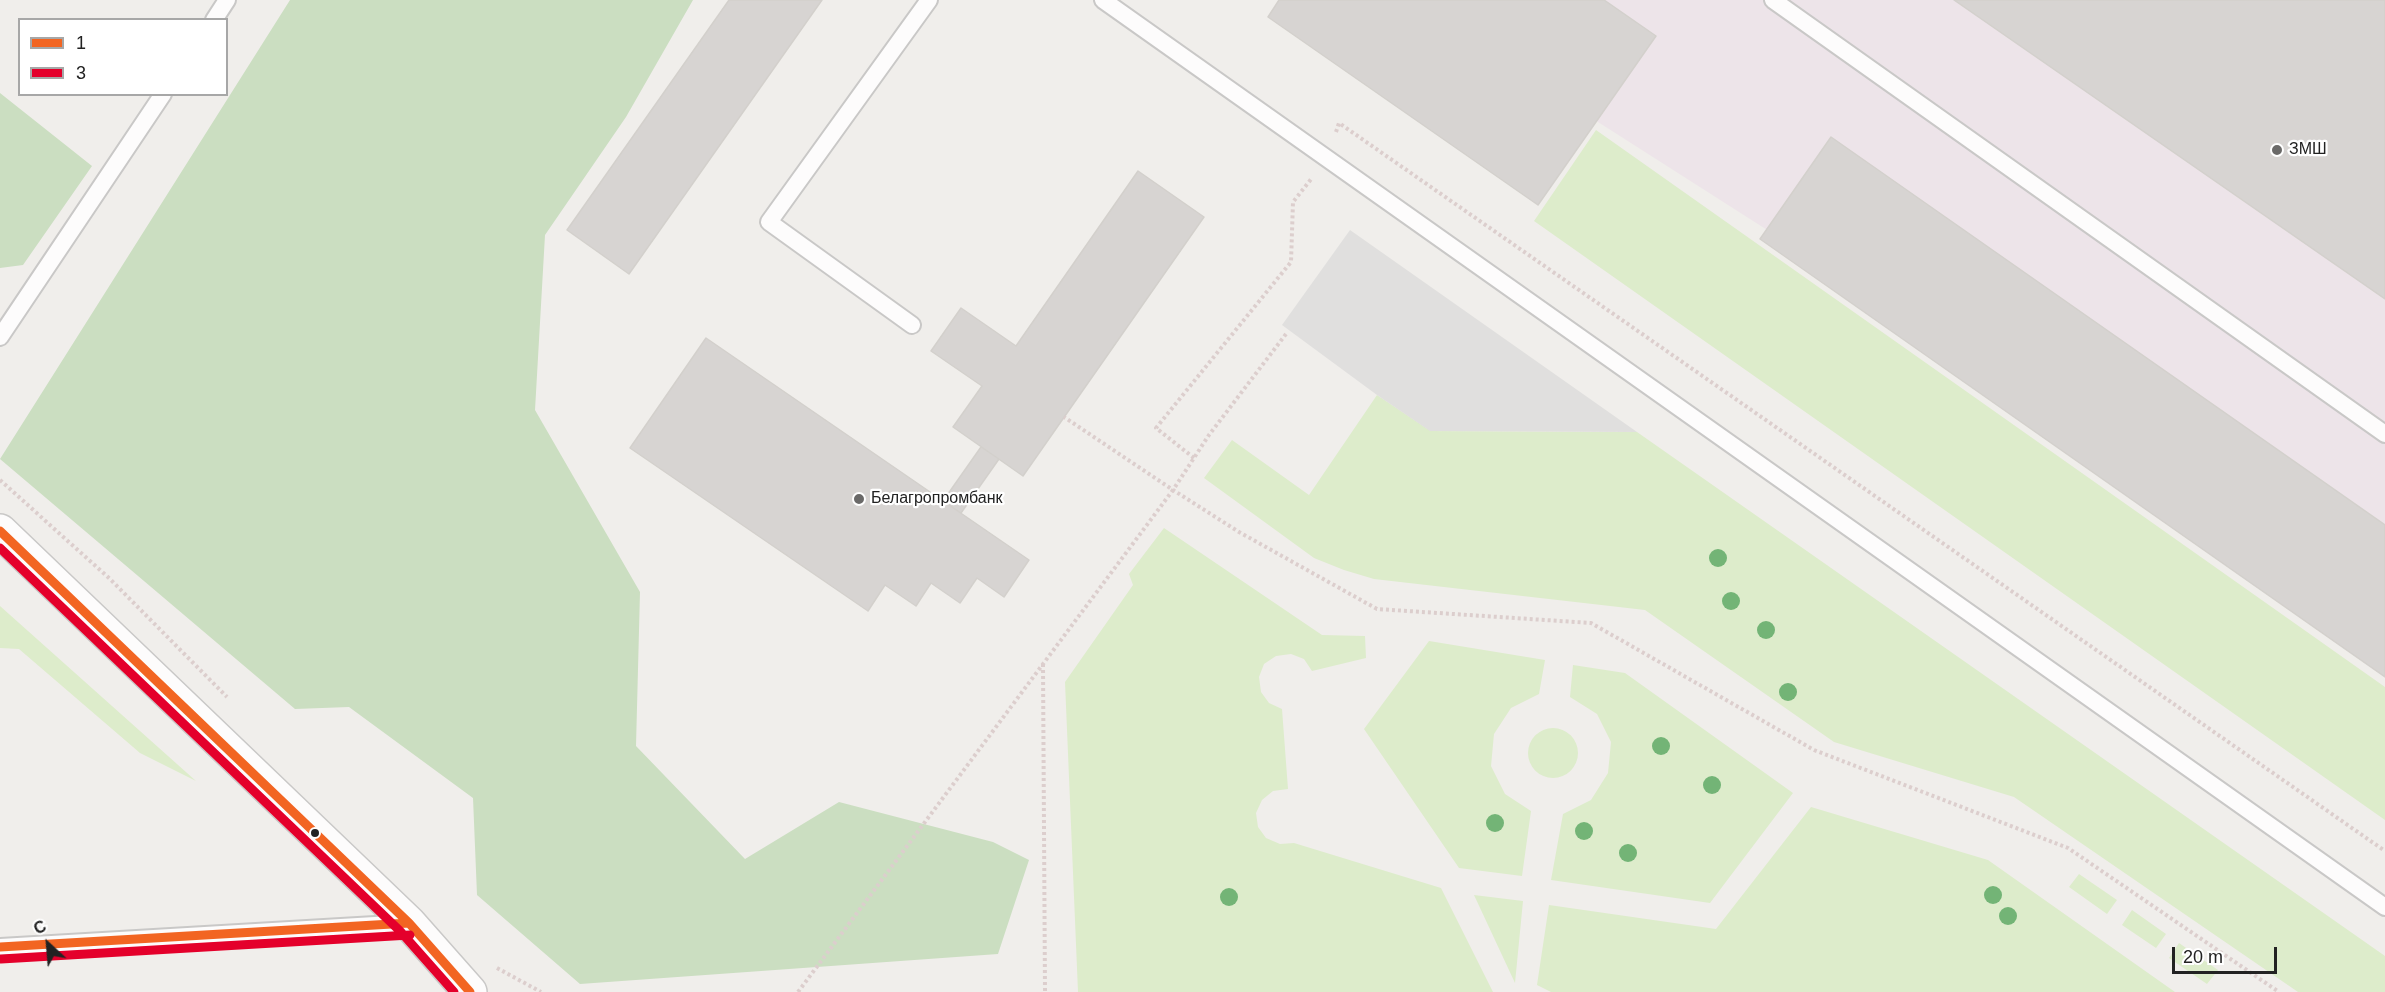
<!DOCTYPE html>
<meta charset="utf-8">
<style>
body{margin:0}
#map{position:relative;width:2385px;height:992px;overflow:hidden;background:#f0eeeb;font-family:Helvetica,sans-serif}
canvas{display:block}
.legend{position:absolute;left:18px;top:18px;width:210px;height:78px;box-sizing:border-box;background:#fff;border:2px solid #a7a7a7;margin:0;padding:8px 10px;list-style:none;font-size:18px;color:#222}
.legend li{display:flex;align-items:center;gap:12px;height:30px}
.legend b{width:30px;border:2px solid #a7a7a7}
.north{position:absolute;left:18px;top:914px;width:60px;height:60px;-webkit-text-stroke:4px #fff;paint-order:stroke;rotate:334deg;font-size:16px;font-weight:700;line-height:24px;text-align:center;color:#222}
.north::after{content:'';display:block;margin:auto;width:21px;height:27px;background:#222;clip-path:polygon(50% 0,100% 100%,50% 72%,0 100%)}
.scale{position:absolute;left:2172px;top:947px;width:105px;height:27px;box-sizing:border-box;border:3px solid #222;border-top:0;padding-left:8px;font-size:18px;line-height:21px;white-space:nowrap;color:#222;-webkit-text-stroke:4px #fff;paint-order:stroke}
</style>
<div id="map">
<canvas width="2385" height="992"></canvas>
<ul class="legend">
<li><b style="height:8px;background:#f26522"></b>1</li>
<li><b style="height:8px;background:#e4002b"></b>3</li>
</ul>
<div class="north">С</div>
<div class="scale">20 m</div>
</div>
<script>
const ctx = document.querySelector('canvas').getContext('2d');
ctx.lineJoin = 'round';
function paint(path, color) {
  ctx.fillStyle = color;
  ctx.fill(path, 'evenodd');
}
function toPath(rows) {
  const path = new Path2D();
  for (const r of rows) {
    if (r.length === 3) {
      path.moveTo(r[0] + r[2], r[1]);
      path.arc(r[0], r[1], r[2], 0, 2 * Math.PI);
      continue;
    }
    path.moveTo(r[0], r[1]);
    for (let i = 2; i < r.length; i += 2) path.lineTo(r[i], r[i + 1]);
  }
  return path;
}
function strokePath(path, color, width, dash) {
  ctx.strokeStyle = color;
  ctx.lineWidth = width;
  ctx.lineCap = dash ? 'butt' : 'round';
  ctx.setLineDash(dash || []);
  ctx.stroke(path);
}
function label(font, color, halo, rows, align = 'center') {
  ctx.font = font + ' Helvetica,sans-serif';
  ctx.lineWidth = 4.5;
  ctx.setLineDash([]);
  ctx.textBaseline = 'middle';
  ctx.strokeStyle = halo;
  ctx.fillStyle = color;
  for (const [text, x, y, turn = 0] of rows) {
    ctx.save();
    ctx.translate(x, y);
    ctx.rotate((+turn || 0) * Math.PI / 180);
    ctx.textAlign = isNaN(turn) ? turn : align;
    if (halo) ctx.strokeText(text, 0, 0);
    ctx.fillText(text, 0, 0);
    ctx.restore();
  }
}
paint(toPath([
 [1423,0,2385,0,2385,660,1786,242,1551,92]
]), '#ede4e9');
paint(toPath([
 [1596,130,2385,687,2385,820,1534,221],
 [1377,395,1431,431,1637,432,2385,956,2385,992,2298,992,2014,797,1834,742,1645,610,1374,579,1344,570,1314,558,1204,478,1232,440,1309,495],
 [1164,528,1322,635,1365,636,1366,658,1312,671,1304,659,1291,654,1276,656,1264,664,1259,677,1261,692,1269,703,1282,709,1288,789,1273,791,1262,800,1256,813,1258,827,1266,838,1280,844,1294,843,1441,888,1493,992,1078,992,1065,682,1133,585,1129,574],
 [0,606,196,781,140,753,19,649,0,648],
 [1429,641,1545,660,1539,694,1511,708,1494,734,1491,766,1505,794,1531,811,1522,876,1459,868,1364,729],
 [1573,665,1625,673,1793,793,1710,903,1551,880,1563,814,1591,800,1608,773,1611,742,1597,714,1570,697],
 [1553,753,25],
 [1811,807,1988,860,2175,992,1551,992,1537,985,1549,905,1716,929],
 [2079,874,2117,900,2107,914,2069,887],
 [1474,895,1523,901,1515,983],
 [2132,910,2166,934,2156,948,2122,925],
 [2179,943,2218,970,2207,984,2169,958]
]), '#ddeccb');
paint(toPath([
 [290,0,693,0,626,117,545,235,535,410,640,592,636,746,745,859,839,802,993,842,1029,860,998,954,580,984,477,895,473,798,349,707,295,709,0,459],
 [0,93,92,166,23,265,0,268]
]), '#cbdec1');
paint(toPath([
 [1350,230,1637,432,1430,431,1377,395,1282,325]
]), '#e0dfde');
const building = toPath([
 [729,0,822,0,629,274,567,230,729,0],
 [1279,0,1604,0,1656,36,1538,205,1268,17,1279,0],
 [1954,0,2385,0,2385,299,1954,0],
 [1831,137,2385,525,2385,677,1760,239,1831,137],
 [1138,171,1204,217,1023,476,953,427,982,386,931,351,961,308,1016,346,1138,171],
 [706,338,1029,560,1004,597,977,578,960,603,931,583,916,606,885,585,868,611,630,448,706,338],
 [981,447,999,459,961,513,943,501,981,447]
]);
paint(building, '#d7d4d2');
strokePath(building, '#d3d0cc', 1.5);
const service = toPath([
 [1103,0,2385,907],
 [1773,0,2385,434],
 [214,20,227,0],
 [912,325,769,222,929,0],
 [0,337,163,94],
 [0,947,409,923]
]);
const minor = toPath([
 [0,531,409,923,470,992]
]);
strokePath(service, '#c9c8c7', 20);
strokePath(minor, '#c9c8c7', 36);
strokePath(toPath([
 [1336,132,1339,123,2385,851],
 [1286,334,1209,435,1173,490,1239,532,1377,609,1591,623,1814,750,2068,848,2279,992],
 [1194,458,1156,428,1291,262,1293,202,1312,178],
 [0,480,110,579,227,697],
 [1043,664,1045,992],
 [497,968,541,992],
 [798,992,1173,490,1064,417]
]), '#dccecd', 4, [3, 3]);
strokePath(service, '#fdfcfc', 16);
strokePath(minor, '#fdfcfc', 33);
strokePath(toPath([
 [0,531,409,923,470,992],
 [0,947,409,923]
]), '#f26522', 9);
strokePath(toPath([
 [0,548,400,931,454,992],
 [1,959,410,935]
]), '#e4002b', 9);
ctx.fillStyle = '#73b476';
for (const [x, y] of [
 [1718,558],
 [1731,601],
 [1766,630],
 [1788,692],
 [1661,746],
 [1712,785],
 [1495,823],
 [1584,831],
 [1628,853],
 [1993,895],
 [1229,897],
 [2008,916]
]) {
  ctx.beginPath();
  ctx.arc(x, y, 9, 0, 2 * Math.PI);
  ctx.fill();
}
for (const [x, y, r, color] of [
 [2277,150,6,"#6a6968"],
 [859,499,6,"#6a6968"],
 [315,833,5,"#222"]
]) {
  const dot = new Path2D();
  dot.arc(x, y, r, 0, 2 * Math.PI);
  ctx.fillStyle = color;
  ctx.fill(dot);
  strokePath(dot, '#fff', 2);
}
label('16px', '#222', '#fff', [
 ["ЗМШ",2289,150],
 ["Белагропромбанк",871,499]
], 'left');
</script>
